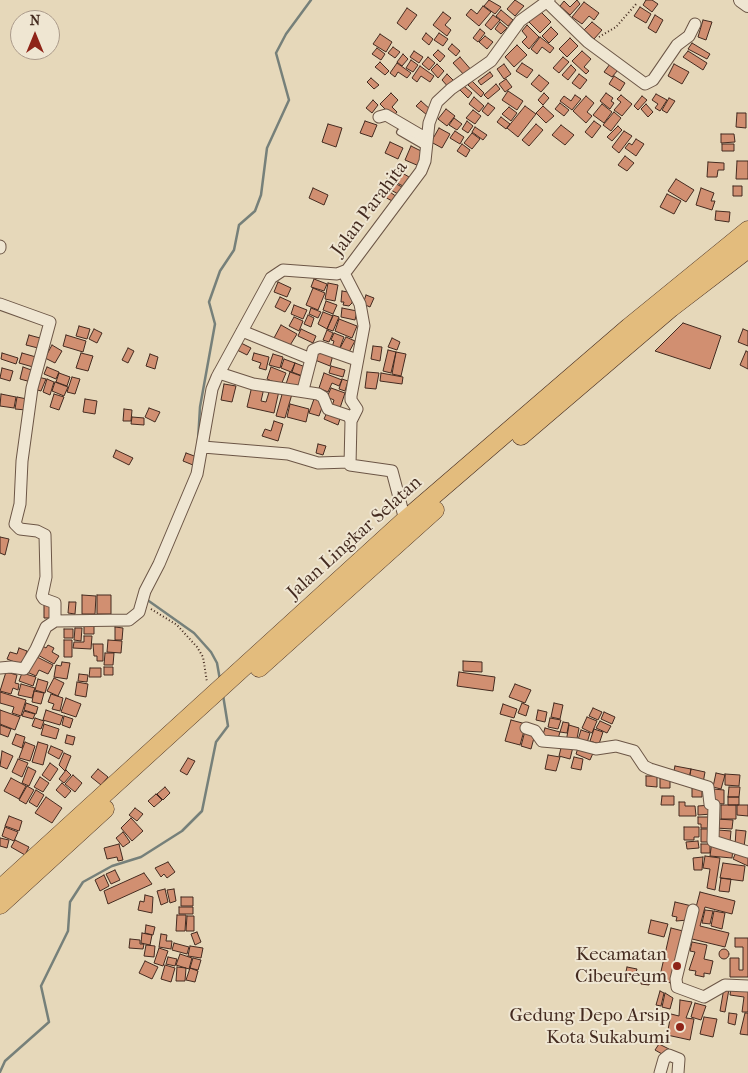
<!DOCTYPE html>
<style>
body{margin:0}
#map{position:relative;width:748px;height:1073px;overflow:hidden;background:#e6d8ba;font-family:"IM FELL French Canon",serif}
canvas{display:block}
.north{position:absolute;left:10px;top:10px;width:50px;height:50px;box-sizing:border-box;background:#efe6d2;border:1px solid #ab9b8b;border-radius:50%;rotate:0deg;font-size:14px;font-weight:700;line-height:20px;text-align:center;color:#442b20}
.north::after{content:'';display:block;margin:auto;width:18px;height:22px;background:#8f2418;clip-path:polygon(50% 0,100% 100%,50% 72%,0 100%)}
</style>
<div id="map">
<canvas width="748" height="1073"></canvas>
<div class="north">N</div>
</div>
<script>
const ctx = document.querySelector('canvas').getContext('2d');
ctx.lineJoin = 'round';
function toPath(rows) {
  const path = new Path2D();
  for (const r of rows) {
    if (r.length === 3) {
      path.moveTo(r[0] + r[2], r[1]);
      path.arc(r[0], r[1], r[2], 0, 2 * Math.PI);
      continue;
    }
    path.moveTo(r[0], r[1]);
    for (let i = 2; i < r.length; i += 2) path.lineTo(r[i], r[i + 1]);
  }
  return path;
}
function strokePath(path, color, width, dash) {
  ctx.strokeStyle = color;
  ctx.lineWidth = width;
  ctx.lineCap = dash ? 'butt' : 'round';
  ctx.setLineDash(dash || []);
  ctx.stroke(path);
}
function paint(path, color) {
  ctx.fillStyle = color;
  ctx.fill(path, 'evenodd');
}
function label(font, color, halo, rows, align = 'center') {
  ctx.font = font + ' "IM FELL French Canon",serif';
  ctx.lineWidth = 4;
  ctx.setLineDash([]);
  ctx.textBaseline = 'middle';
  ctx.strokeStyle = halo;
  ctx.fillStyle = color;
  for (const [text, x, y, turn = 0] of rows) {
    ctx.save();
    ctx.translate(x, y);
    ctx.rotate((+turn || 0) * Math.PI / 180);
    ctx.textAlign = isNaN(turn) ? turn : align;
    if (halo) ctx.strokeText(text, 0, 0);
    ctx.fillText(text, 0, 0);
    ctx.restore();
  }
}
strokePath(toPath([
 [198,441,200,407,215,324,209,302,220,271,234,250,239,225,255,211,261,195,267,148,289,100,276,53,286,34,311,0],
 [146,599,194,633,211,652,217,663,220,680],
 [0,1072,5,1061,49,1022,41,986,68,931,70,902,83,882,112,866,141,857,182,831,202,811,216,742,228,726,223,695]
]), '#76807a', 2.5);
const building = toPath([
 [489,0,501,7,495,14,484,6,489,0],
 [515,0,524,6,515,16,507,9,515,0],
 [577,0,580,4,570,15,560,6,564,1,570,7,577,0],
 [646,0,652,0,658,4,652,12,643,5,646,0],
 [584,2,599,13,594,20,589,16,582,24,572,17,584,2],
 [483,6,491,12,479,26,466,15,471,9,477,14,483,6],
 [640,7,651,14,646,23,634,16,640,7],
 [407,8,417,15,406,30,397,23,407,8],
 [501,10,513,20,508,26,496,16,501,10],
 [540,11,551,22,540,33,529,22,540,11],
 [443,12,451,18,445,25,451,30,447,36,433,25,443,12],
 [493,15,500,20,491,30,485,25,493,15],
 [655,15,663,20,656,33,648,28,655,15],
 [703,20,712,22,706,40,698,37,703,20],
 [500,22,507,28,501,34,495,29,500,22],
 [592,22,602,30,594,39,584,30,592,22],
 [527,25,539,37,529,49,522,42,527,37,522,31,527,25],
 [551,27,558,34,549,43,542,36,551,27],
 [480,29,485,33,478,42,473,38,480,29],
 [426,33,433,39,429,45,422,39,426,33],
 [439,33,448,39,443,46,434,40,439,33],
 [380,34,392,42,386,52,373,44,380,34],
 [485,36,493,42,487,49,479,42,485,36],
 [540,37,554,48,550,53,542,47,537,54,531,49,540,37],
 [570,38,578,46,567,57,559,49,570,38],
 [692,43,710,54,707,59,688,49,692,43],
 [452,44,460,51,456,56,448,49,452,44],
 [517,45,527,55,514,67,505,57,517,45],
 [393,47,400,52,395,58,388,53,393,47],
 [377,48,385,54,381,60,372,54,377,48],
 [438,50,445,56,440,62,433,55,438,50],
 [414,51,423,57,419,63,410,57,414,51],
 [582,51,591,59,584,67,589,71,586,74,572,61,582,51],
 [688,51,707,63,703,70,683,57,688,51],
 [403,54,408,59,402,66,397,62,403,54],
 [428,57,435,63,429,70,422,64,428,57],
 [460,57,473,72,466,77,453,63,460,57],
 [563,57,569,62,559,73,553,68,563,57],
 [411,60,418,65,413,72,406,68,411,60],
 [380,62,389,71,385,75,375,67,380,62],
 [397,63,411,73,407,78,398,72,395,77,390,73,397,63],
 [522,63,533,70,527,78,516,71,522,63],
 [437,64,444,71,438,78,431,70,437,64],
 [504,64,511,74,504,79,497,69,504,64],
 [610,64,618,70,612,77,604,72,610,64],
 [674,64,689,72,682,84,668,76,674,64],
 [571,65,576,70,568,80,562,75,571,65],
 [420,66,434,76,430,82,421,76,417,82,412,78,420,66],
 [490,72,493,76,481,85,478,81,490,72],
 [447,74,456,83,450,89,442,80,447,74],
 [579,74,587,80,580,89,572,83,579,74],
 [539,75,549,83,541,92,531,84,539,75],
 [614,76,625,83,620,91,609,84,614,76],
 [371,78,379,85,374,89,367,82,371,78],
 [506,79,512,87,505,92,499,84,506,79],
 [472,81,484,93,481,97,468,85,472,81],
 [496,84,500,89,488,99,484,95,496,84],
 [464,86,472,93,468,98,460,90,464,86],
 [508,91,523,101,517,110,502,100,508,91],
 [391,93,398,100,392,107,397,112,393,117,380,104,391,93],
 [544,93,549,98,543,105,538,100,544,93],
 [606,93,613,98,611,101,614,103,610,109,600,101,606,93],
 [656,94,667,100,660,111,655,108,658,104,652,100,656,94],
 [575,95,581,99,572,110,560,101,564,96,571,101,575,95],
 [621,95,632,104,622,116,614,110,621,102,617,99,621,95],
 [586,96,594,103,587,112,592,116,586,123,573,111,586,96],
 [642,96,647,100,638,110,634,106,642,96],
 [474,97,484,106,479,112,469,104,474,97],
 [669,98,675,101,667,113,662,110,669,98],
 [373,100,378,105,372,113,366,108,373,100],
 [421,101,431,110,427,115,416,106,421,101],
 [488,103,495,108,488,116,482,111,488,103],
 [560,103,569,110,564,116,555,109,560,103],
 [602,104,612,112,604,123,593,115,602,104],
 [646,104,653,112,648,117,641,109,646,104],
 [525,106,536,114,518,137,507,128,525,106],
 [543,106,554,116,546,123,536,113,543,106],
 [509,107,517,113,511,121,502,114,509,107],
 [446,109,455,116,447,126,438,119,446,109],
 [473,110,481,116,475,124,466,118,473,110],
 [614,112,621,118,611,131,603,125,614,112],
 [737,113,746,113,746,128,736,127,737,113],
 [501,117,510,124,506,129,497,122,501,117],
 [454,118,462,124,457,130,449,125,454,118],
 [365,121,377,125,372,137,360,133,365,121],
 [467,121,473,126,468,133,462,129,467,121],
 [594,121,601,126,592,138,585,132,594,121],
 [328,124,342,128,336,147,322,142,328,124],
 [536,124,543,130,529,146,522,140,536,124],
 [561,125,574,135,565,145,552,135,561,125],
 [618,126,622,130,612,141,607,137,618,126],
 [475,127,487,135,483,140,472,132,475,127],
 [439,128,450,134,442,148,431,142,439,128],
 [455,131,464,137,460,144,450,138,455,131],
 [624,131,632,136,619,153,612,147,624,131],
 [472,133,480,139,472,149,464,143,472,133],
 [721,134,734,134,735,142,721,143,721,134],
 [636,139,644,144,636,156,625,148,629,143,632,145,636,139],
 [390,142,403,148,398,159,385,153,390,142],
 [462,144,470,150,466,157,457,151,462,144],
 [722,144,734,144,734,151,722,151,722,144],
 [411,146,425,153,419,166,405,160,411,146],
 [625,156,634,163,627,171,618,165,625,156],
 [737,161,748,161,748,179,736,179,737,161],
 [708,162,724,163,724,170,718,170,717,177,707,177,708,162],
 [399,171,409,177,403,186,393,181,399,171],
 [387,179,402,187,398,194,384,186,387,179],
 [676,179,694,190,686,202,668,191,676,179],
 [733,186,742,186,742,196,733,196,733,186],
 [313,188,328,195,324,205,309,198,313,188],
 [701,188,714,193,711,201,715,201,712,210,696,205,701,188],
 [387,190,397,197,394,202,383,196,387,190],
 [667,194,681,201,674,214,660,207,667,194],
 [716,211,730,212,729,222,715,220,716,211],
 [314,279,327,284,324,291,311,287,314,279],
 [278,282,291,288,287,297,274,292,278,282],
 [328,283,338,285,335,301,325,299,328,283],
 [313,288,325,293,318,310,306,305,313,288],
 [342,291,354,293,352,303,349,306,343,305,344,302,341,302,342,291],
 [366,295,374,298,370,307,363,304,366,295],
 [280,297,291,302,285,312,275,307,280,297],
 [326,301,337,305,333,314,323,310,326,301],
 [294,305,307,310,303,319,291,314,294,305],
 [311,308,321,312,318,318,309,314,311,308],
 [342,308,357,311,355,320,341,317,342,308],
 [323,312,333,316,327,329,318,324,323,312],
 [308,315,314,318,311,327,304,324,308,315],
 [333,315,339,317,333,331,327,329,333,315],
 [294,317,303,321,299,331,289,326,294,317],
 [339,319,357,326,352,338,335,331,339,319],
 [683,323,721,336,710,369,655,351,683,323],
 [281,325,297,334,289,347,274,338,281,325],
 [79,326,90,329,87,339,76,336,79,326],
 [94,329,102,333,97,343,89,339,94,329],
 [301,329,316,336,313,343,298,336,301,329],
 [743,329,748,331,748,346,738,342,743,329],
 [327,330,333,333,329,342,323,340,327,330],
 [334,333,344,337,339,350,332,347,334,341,331,340,334,333],
 [29,335,40,338,38,348,26,345,29,335],
 [66,335,86,341,83,352,63,346,66,335],
 [346,337,355,341,348,354,339,350,346,337],
 [392,338,400,342,397,350,388,347,392,338],
 [241,343,251,348,247,355,237,350,241,343],
 [52,345,62,351,55,363,45,358,52,345],
 [373,346,382,347,380,361,371,359,373,346],
 [128,348,134,351,128,363,122,360,128,348],
 [318,350,333,355,330,366,315,360,318,350],
 [388,350,396,352,391,373,383,371,388,350],
 [746,351,748,352,748,369,740,365,746,351],
 [396,352,406,354,401,376,392,374,396,352],
 [2,353,18,358,16,364,1,359,2,353],
 [22,353,36,357,33,367,19,363,22,353],
 [81,353,93,356,88,371,76,368,81,353],
 [254,353,269,357,266,370,259,368,261,363,252,360,254,353],
 [150,354,158,357,155,369,146,366,150,354],
 [273,354,283,357,280,368,269,365,273,354],
 [284,359,295,363,291,372,281,368,284,359],
 [295,363,308,368,305,377,292,372,295,363],
 [331,366,345,370,343,377,329,373,331,366],
 [23,367,34,371,31,382,20,379,23,367],
 [47,367,59,372,56,379,44,374,47,367],
 [271,367,286,373,281,385,267,379,271,367],
 [2,368,13,371,10,381,0,378,2,368],
 [290,372,304,377,300,389,286,384,290,372],
 [367,372,379,373,376,389,365,388,367,372],
 [59,373,70,377,67,386,56,382,59,373],
 [324,373,342,380,339,386,332,383,328,392,319,388,324,373],
 [381,373,403,377,402,384,380,381,381,373],
 [38,377,46,379,41,391,34,389,38,377],
 [72,377,80,379,75,394,67,392,72,377],
 [47,379,54,382,50,395,43,392,47,379],
 [342,379,348,381,345,391,339,389,342,379],
 [55,382,68,387,64,396,52,391,55,382],
 [224,384,236,386,232,402,221,400,224,384],
 [252,386,264,388,261,401,266,402,270,389,279,391,274,413,247,407,252,386],
 [331,388,345,393,340,408,332,406,334,400,327,397,331,388],
 [283,391,292,394,285,418,276,416,283,391],
 [1,394,16,397,14,408,0,406,1,394],
 [54,394,64,397,59,410,50,407,54,394],
 [17,397,27,399,26,410,15,409,17,397],
 [85,399,97,401,95,414,83,412,85,399],
 [314,399,324,402,319,416,309,413,314,399],
 [290,404,309,409,306,422,287,417,290,404],
 [149,408,160,412,155,422,145,417,149,408],
 [124,409,132,410,131,421,123,421,124,409],
 [328,410,341,416,338,425,324,419,328,410],
 [132,417,144,418,144,425,131,424,132,417],
 [274,421,283,424,278,441,262,436,265,429,271,431,274,421],
 [318,444,326,446,323,455,316,453,318,444],
 [116,450,133,458,129,465,113,457,116,450],
 [186,453,197,457,193,465,183,461,186,453],
 [0,537,9,539,5,555,0,553,0,537],
 [82,595,96,596,95,614,82,614,82,595],
 [97,595,111,595,111,614,97,614,97,595],
 [69,602,76,602,75,614,68,613,69,602],
 [44,603,53,603,54,618,44,618,44,603],
 [84,625,94,626,94,634,84,634,84,625],
 [115,627,123,628,122,640,115,640,115,627],
 [75,628,82,628,81,641,74,640,75,628],
 [64,629,73,629,73,638,64,638,64,629],
 [84,636,92,636,91,649,73,648,74,642,84,642,84,636],
 [64,640,72,640,72,657,64,657,64,640],
 [108,640,122,641,121,653,107,652,108,640],
 [93,644,103,644,103,661,97,661,97,656,94,656,93,644],
 [41,645,46,648,48,645,54,648,52,652,59,656,54,664,36,654,41,645],
 [19,648,27,651,22,665,7,659,10,652,17,654,19,648],
 [105,653,114,653,113,665,104,665,105,653],
 [35,656,53,665,48,674,39,670,36,676,27,672,35,656],
 [463,661,482,662,482,672,463,671,463,661],
 [62,662,70,663,67,679,54,677,56,665,61,666,62,662],
 [104,667,113,667,113,675,104,675,104,667],
 [90,668,101,668,101,677,89,677,90,668],
 [6,672,17,675,15,683,19,684,18,690,13,688,11,694,0,691,6,672],
 [459,672,495,677,493,691,457,686,459,672],
 [22,673,36,677,33,686,19,681,22,673],
 [79,674,88,675,87,682,78,681,79,674],
 [54,678,64,683,58,696,47,691,54,678],
 [38,679,48,682,45,693,35,690,38,679],
 [77,682,88,684,86,697,75,695,77,682],
 [21,684,35,688,32,698,18,695,21,684],
 [515,684,531,690,525,703,509,697,515,684],
 [34,691,44,693,41,704,32,702,34,691],
 [0,692,26,700,21,716,12,713,14,707,0,703,0,692],
 [51,694,63,698,60,711,52,709,54,704,48,702,51,694],
 [66,698,81,704,76,717,61,712,66,698],
 [26,703,38,707,36,714,24,710,26,703],
 [522,703,529,706,526,716,518,713,522,703],
 [554,703,563,705,560,719,551,717,554,703],
 [503,704,517,709,514,718,500,714,503,704],
 [593,708,602,712,598,720,589,716,593,708],
 [0,710,20,717,15,730,0,724,0,710],
 [46,710,63,716,60,725,43,720,46,710],
 [538,710,547,712,545,722,536,720,538,710],
 [24,711,35,714,33,719,22,716,24,711],
 [604,712,615,717,612,724,601,719,604,712],
 [64,716,73,719,70,728,62,725,64,716],
 [587,717,597,721,592,733,582,728,587,717],
 [35,718,44,721,41,729,32,726,35,718],
 [550,718,561,720,558,729,548,727,550,718],
 [511,720,526,724,520,745,505,741,511,720],
 [600,721,611,726,607,733,596,728,600,721],
 [563,722,569,723,567,733,560,732,563,722],
 [44,724,59,729,56,739,41,735,44,724],
 [0,725,11,729,8,737,0,734,0,725],
 [569,725,579,728,576,744,566,742,569,725],
 [545,728,560,732,557,742,542,738,545,728],
 [594,729,603,732,599,744,590,741,594,729],
 [581,730,590,733,586,746,577,743,581,730],
 [525,731,535,734,531,749,521,746,525,731],
 [16,734,25,737,22,748,12,744,16,734],
 [67,735,75,737,73,745,65,743,67,735],
 [25,742,35,746,30,761,19,758,25,742],
 [38,742,48,745,43,765,32,762,38,742],
 [562,744,573,747,570,759,559,756,562,744],
 [579,745,594,751,590,760,576,754,579,745],
 [51,746,63,751,59,759,48,753,51,746],
 [2,751,13,756,7,769,0,766,2,751],
 [64,753,71,756,65,771,59,765,64,753],
 [548,755,560,757,556,771,545,769,548,755],
 [574,757,583,759,581,770,571,768,574,757],
 [188,758,195,761,187,775,180,771,188,758],
 [18,759,28,763,22,777,12,772,18,759],
 [50,763,58,769,50,781,42,775,50,763],
 [675,766,691,769,689,779,673,775,675,766],
 [28,767,36,771,29,786,22,783,28,767],
 [98,769,108,777,101,785,91,777,98,769],
 [691,769,705,772,703,783,689,780,691,769],
 [66,770,71,775,64,783,59,779,66,770],
 [716,773,725,775,721,789,713,787,716,773],
 [725,774,740,775,739,786,725,785,725,774],
 [73,775,82,783,75,792,65,784,73,775],
 [646,776,657,776,657,787,646,786,646,776],
 [40,777,49,783,43,792,34,787,40,777],
 [660,777,670,777,670,788,660,788,660,777],
 [11,778,26,786,19,799,4,791,11,778],
 [62,783,71,791,65,798,56,790,62,783],
 [27,786,34,790,26,804,19,800,27,786],
 [165,787,170,793,163,800,157,794,165,787],
 [729,787,740,787,739,797,728,797,729,787],
 [692,788,702,789,702,797,692,797,692,788],
 [713,789,724,790,724,804,712,803,713,789],
 [36,790,44,795,37,807,29,802,36,790],
 [156,794,162,800,154,807,148,801,156,794],
 [662,796,674,796,674,805,661,805,662,796],
 [46,797,62,808,52,823,35,813,46,797],
 [728,797,739,797,739,805,728,805,728,797],
 [679,802,685,802,685,806,695,806,696,816,679,816,679,802],
 [711,805,712,814,698,815,698,806,711,805],
 [721,805,736,805,736,819,721,819,721,805],
 [737,805,748,805,748,816,737,815,737,805],
 [135,808,143,814,137,821,129,815,135,808],
 [9,816,22,821,19,831,5,826,9,816],
 [698,817,712,817,712,828,701,828,701,824,698,824,698,817],
 [131,818,143,831,132,841,121,828,131,818],
 [717,819,733,820,732,829,716,828,717,819],
 [5,827,18,832,14,841,2,836,5,827],
 [684,827,699,827,699,837,694,837,694,840,684,840,684,827],
 [701,829,710,829,710,842,701,842,701,829],
 [718,830,731,831,730,842,718,841,718,830],
 [736,830,746,831,744,847,735,846,736,830],
 [123,832,130,842,123,847,116,838,123,832],
 [0,838,9,840,7,848,0,846,0,838],
 [15,840,29,847,25,855,11,847,15,840],
 [698,841,699,848,687,849,686,842,698,841],
 [712,841,733,848,732,858,710,856,712,841],
 [119,844,123,860,118,861,117,857,107,859,104,848,119,844],
 [701,844,710,844,710,853,701,853,701,844],
 [737,850,748,855,748,866,733,859,737,850],
 [705,856,720,858,715,890,707,888,710,869,703,868,705,856],
 [703,857,702,870,694,870,693,858,703,857],
 [168,862,175,872,167,878,164,874,161,877,155,868,168,862],
 [723,863,745,866,743,881,720,878,723,863],
 [115,870,120,880,111,884,106,874,115,870],
 [144,873,152,884,108,904,104,891,144,873],
 [104,875,109,886,100,891,95,880,104,875],
 [721,878,731,879,729,892,719,891,721,878],
 [165,889,168,902,161,905,157,891,165,889],
 [174,889,176,901,170,903,167,890,174,889],
 [700,892,735,901,732,914,705,907,700,926,729,933,725,947,688,938,700,892],
 [145,895,153,897,152,913,138,910,140,901,144,902,145,895],
 [181,897,193,897,193,906,181,906,181,897],
 [675,902,692,906,688,920,676,921,677,917,672,916,675,902],
 [179,907,193,907,193,914,179,914,179,907],
 [705,910,713,911,710,924,702,923,705,910],
 [714,911,725,913,722,929,711,926,714,911],
 [177,915,186,915,185,931,176,931,177,915],
 [187,916,194,916,194,931,186,931,187,916],
 [651,920,668,924,664,937,648,933,651,920],
 [146,925,155,927,153,935,145,933,146,925],
 [671,928,683,931,671,983,659,980,671,928],
 [197,932,201,942,195,945,191,934,197,932],
 [142,933,152,935,150,945,141,943,142,933],
 [161,934,167,935,166,941,172,941,171,949,159,947,161,934],
 [735,938,748,938,748,977,730,977,730,958,739,958,739,970,743,970,743,947,735,947,735,938],
 [130,939,140,940,140,944,144,944,143,949,129,948,130,939],
 [692,942,707,945,704,959,713,961,710,974,704,973,704,977,695,975,696,971,689,970,695,952,690,951,692,942],
 [174,943,189,947,187,954,172,950,174,943],
 [146,945,155,946,154,957,144,956,146,945],
 [190,946,203,948,201,958,188,956,190,946],
 [159,948,168,951,163,966,154,963,159,948],
 [724,954,5],
 [180,954,192,958,189,969,176,965,180,954],
 [168,957,177,959,175,966,166,964,168,957],
 [193,958,201,960,198,970,190,968,193,958],
 [145,961,158,967,152,979,139,973,145,961],
 [165,965,175,968,171,982,161,979,165,965],
 [177,967,186,968,185,981,176,981,177,967],
 [627,967,637,969,634,979,625,976,627,967],
 [190,968,198,971,195,982,186,980,190,968],
 [642,972,651,973,649,985,641,984,642,972],
 [724,988,729,989,725,1012,720,1011,724,988],
 [731,988,748,990,748,1012,742,1012,744,997,730,995,731,988],
 [660,991,664,993,661,1006,656,1005,660,991],
 [665,993,673,998,670,1009,662,1007,665,993],
 [680,1000,692,1002,686,1018,694,1019,690,1040,667,1035,671,1014,679,1016,680,1000],
 [695,1003,706,1006,701,1020,691,1017,695,1003],
 [729,1013,737,1014,735,1025,728,1023,729,1013],
 [745,1013,748,1013,748,1035,740,1034,745,1013],
 [704,1017,717,1019,713,1037,700,1034,704,1017],
 [659,1044,669,1049,662,1054,655,1050,659,1044]
]);
paint(building, '#d18f71');
strokePath(building, '#442b20', 1);
const service = toPath([
 [400,132,426,147]
]);
const minor = toPath([
 [547,2,588,42,645,84,653,80,677,45,689,36,695,24],
 [379,117,386,115,427,139],
 [0,246,0,248],
 [344,273,360,304,364,326,351,396,351,400,357,409,351,421],
 [0,304,50,322,32,388,22,461,20,504,15,524,20,529,37,531,45,535,46,577,42,596,44,599,55,603,55,621],
 [242,331,311,359,313,350,320,347,357,360],
 [219,373,253,384,318,394,323,397,328,409,349,416,351,421,350,465,392,471,405,520],
 [303,390,311,359],
 [203,447,288,454,318,463,349,462],
 [0,668,11,667,24,669,36,649,46,627,55,621,129,620,139,612,145,591,159,564,197,474,212,389,217,377,271,278,283,270,337,274,347,270,421,171,425,161,429,123,437,102,451,89,491,61,520,21,549,0],
 [526,728,535,731,542,741,577,744,596,749,616,746,634,751,644,766,650,769,708,787,710,804,714,805,713,841,748,852],
 [693,910,676,979,677,987,704,997,725,985,748,986],
 [660,1073,664,1059,669,1055,679,1059,678,1073]
]);
const tertiary = toPath([
 [741,0,748,5]
]);
const primary = toPath([
 [521,436,671,308,748,249],
 [259,668,435,510],
 [0,889,405,520,629,327,748,230],
 [0,905,105,809]
]);
strokePath(service, '#6c5646', 8);
strokePath(minor, '#6c5646', 13);
strokePath(tertiary, '#6c5646', 16);
strokePath(primary, '#442b20', 19);
strokePath(toPath([
 [599,37,616,27,637,3],
 [151,609,177,625,197,647,203,657,207,682]
]), '#442b20', 2, [1, 2.5]);
strokePath(service, '#efe6d2', 5.5);
strokePath(minor, '#efe6d2', 11);
strokePath(tertiary, '#efe6d2', 14);
strokePath(primary, '#e3bc7d', 18);
for (const [x, y, r, color] of [
 [677,966,5,"#8f2418"],
 [680,1027,5,"#8f2418"]
]) {
  const dot = new Path2D();
  dot.arc(x, y, r, 0, 2 * Math.PI);
  ctx.fillStyle = color;
  ctx.fill(dot);
  strokePath(dot, '#efe6d2', 2);
}
label('19px', '#442b20', '#efe6d2', [
 ["Jalan Parahita",370,209,-53],
 ["Jalan Lingkar Selatan",355,538,-42]
]);
label('19px', '#442b20', '#efe6d2', [
 ["Kecamatan",667,955],
 ["Cibeureum",667,977],
 ["Gedung Depo Arsip",670,1016],
 ["Kota Sukabumi",670,1038]
], 'right');
</script>
